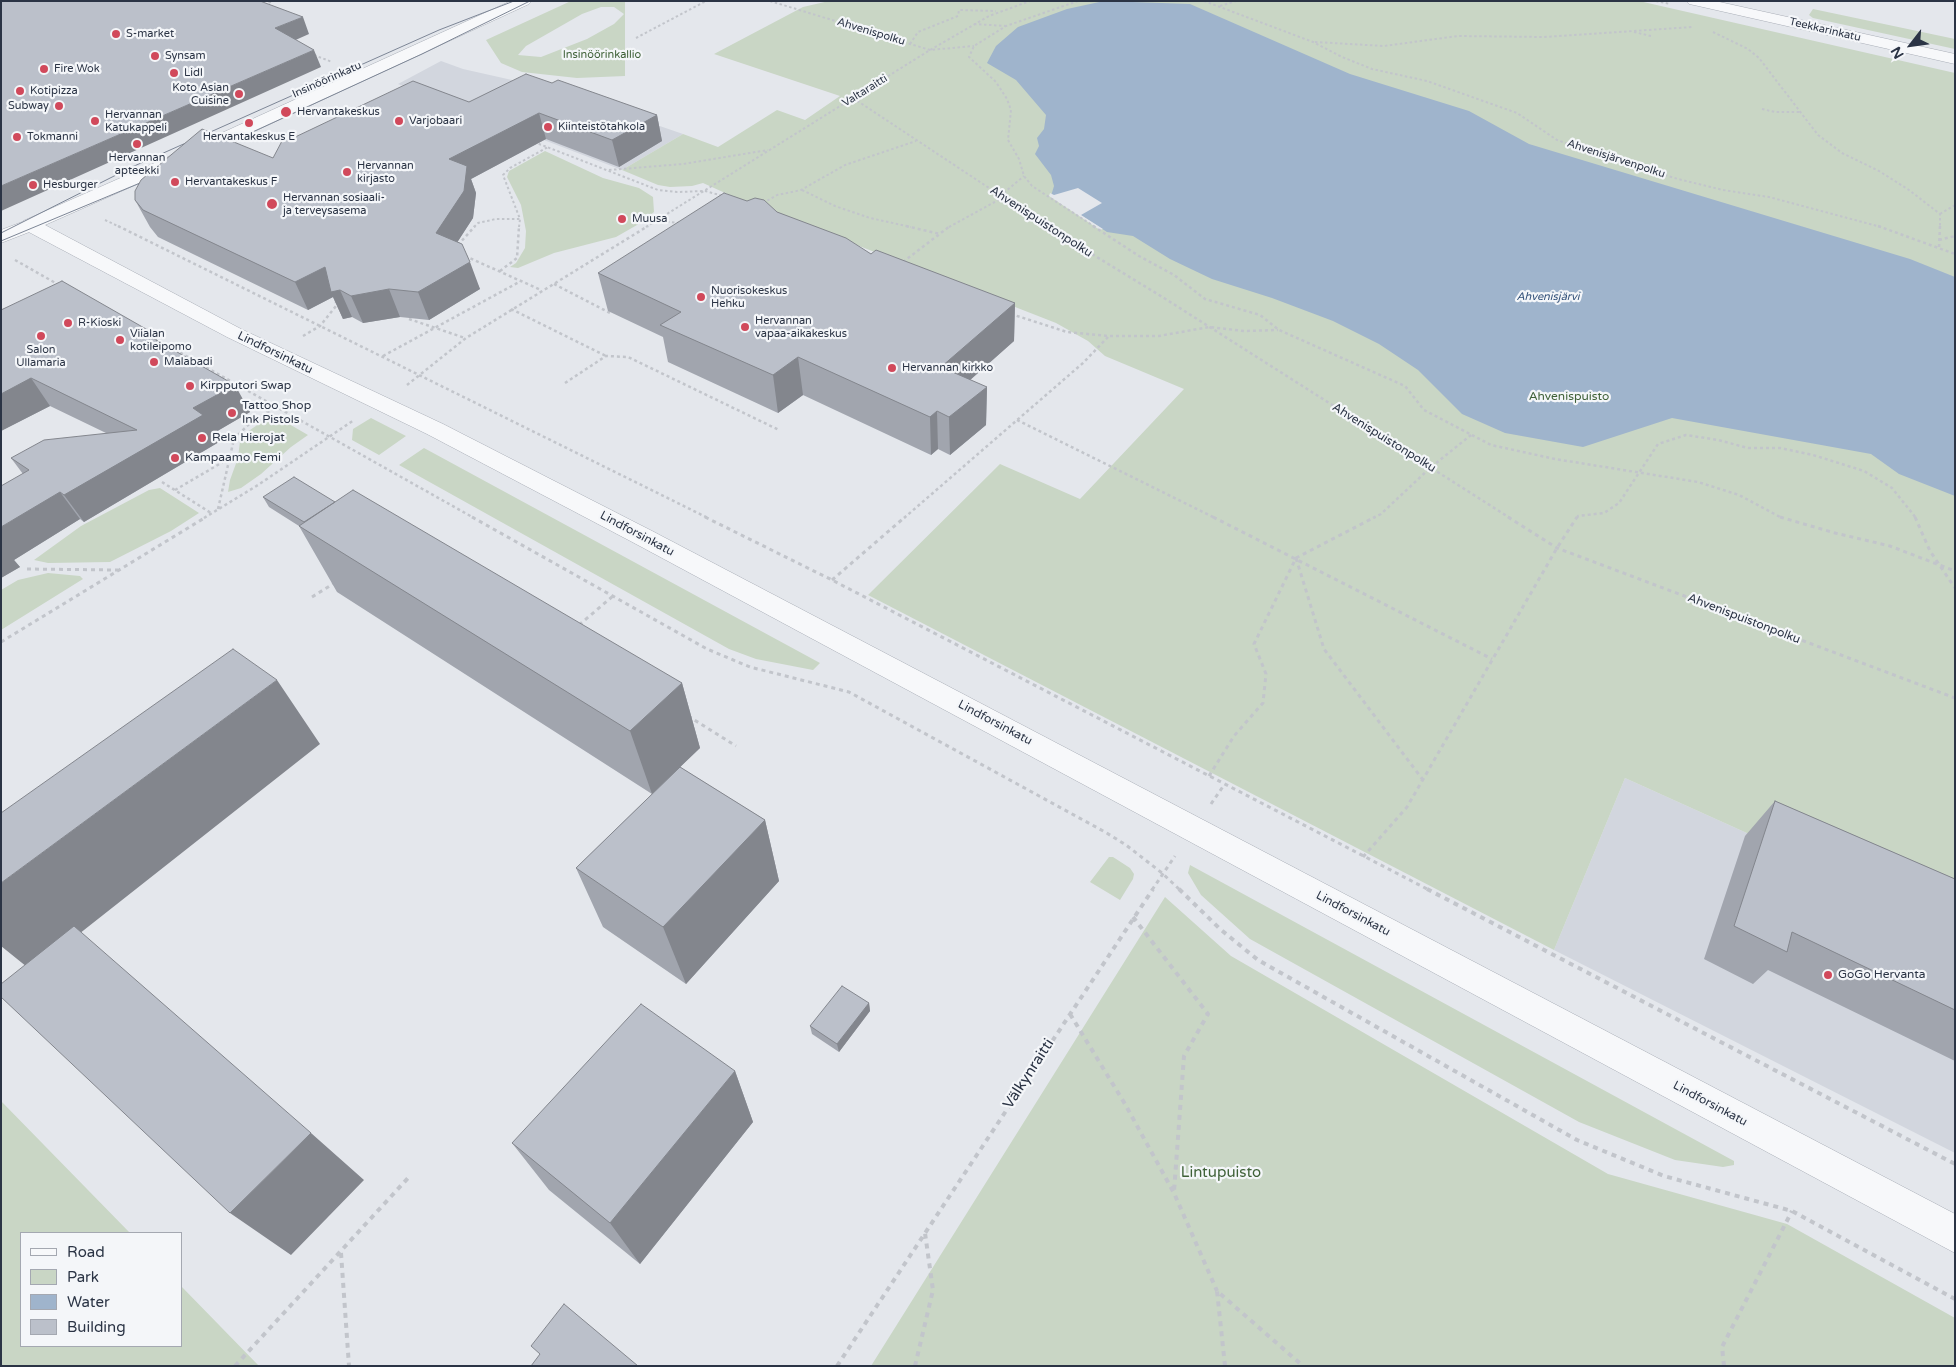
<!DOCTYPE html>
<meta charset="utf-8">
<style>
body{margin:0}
#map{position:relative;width:1956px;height:1367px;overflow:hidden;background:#e4e7ec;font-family:"Varela Round",sans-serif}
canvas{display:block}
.frame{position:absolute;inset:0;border:2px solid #2b3445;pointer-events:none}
.legend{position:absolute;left:20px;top:1232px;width:162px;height:115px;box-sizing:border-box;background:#f4f6f9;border:1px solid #a4a8b1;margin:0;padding:6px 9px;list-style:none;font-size:15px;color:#2b3445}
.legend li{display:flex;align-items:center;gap:10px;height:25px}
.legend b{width:25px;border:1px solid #a4a8b1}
.north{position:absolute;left:1886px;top:20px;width:50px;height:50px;-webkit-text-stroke:4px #f4f6f9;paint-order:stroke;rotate:240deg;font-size:14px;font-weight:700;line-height:20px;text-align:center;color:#2b3445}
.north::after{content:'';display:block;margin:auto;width:18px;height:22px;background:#2b3445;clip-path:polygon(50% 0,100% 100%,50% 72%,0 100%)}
</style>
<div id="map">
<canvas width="1956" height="1367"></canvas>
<div class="frame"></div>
<ul class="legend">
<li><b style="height:6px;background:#f7f8fa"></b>Road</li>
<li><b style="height:14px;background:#c9d6c5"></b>Park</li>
<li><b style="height:14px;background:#9fb4cc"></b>Water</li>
<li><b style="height:14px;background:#bbc0ca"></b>Building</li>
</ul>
<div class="north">N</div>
</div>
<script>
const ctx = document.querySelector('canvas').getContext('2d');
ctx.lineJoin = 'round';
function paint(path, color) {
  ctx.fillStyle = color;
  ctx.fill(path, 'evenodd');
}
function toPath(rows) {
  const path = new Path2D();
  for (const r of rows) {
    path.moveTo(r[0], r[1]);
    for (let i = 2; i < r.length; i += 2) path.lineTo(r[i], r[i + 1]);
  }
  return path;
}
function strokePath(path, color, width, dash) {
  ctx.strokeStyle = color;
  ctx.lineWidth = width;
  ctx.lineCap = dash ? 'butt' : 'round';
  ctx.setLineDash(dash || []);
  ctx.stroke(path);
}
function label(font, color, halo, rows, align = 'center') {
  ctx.font = font + ' "Varela Round",sans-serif';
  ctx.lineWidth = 4.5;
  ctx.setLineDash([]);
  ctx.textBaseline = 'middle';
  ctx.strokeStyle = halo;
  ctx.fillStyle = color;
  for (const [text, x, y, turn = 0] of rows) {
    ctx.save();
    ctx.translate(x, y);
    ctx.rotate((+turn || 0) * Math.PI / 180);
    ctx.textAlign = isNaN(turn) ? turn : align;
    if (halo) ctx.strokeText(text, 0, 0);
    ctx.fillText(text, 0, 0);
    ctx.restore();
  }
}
paint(toPath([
 [441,61,463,69,552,89,683,134,622,170,398,84],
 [1625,778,1955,927,1955,1153,1554,950]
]), '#d2d6de');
paint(toPath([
 [571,1,625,2,625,76,577,78,522,72,501,63,486,40],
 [601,7,614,7,624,14,614,24,587,39,541,57,518,55,526,46,582,14],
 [829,1,1639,1,1955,73,1955,927,1625,778,1554,950,868,595,1000,464,1080,499,1184,389,1105,356,1088,341,1056,323,734,197,703,183,692,186,670,187,658,185,622,170,683,134,718,147,777,110,805,120,840,96,714,54,803,7],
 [1813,9,1955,39,1955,49,1813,18,1809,15],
 [545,151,603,178,639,188,653,197,654,212,637,225,616,237,554,253,518,268,510,267,516,263,525,248,526,231,521,205,507,177,509,171],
 [269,417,289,424,308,435,291,447,261,474,241,488,228,492,230,480,238,458,240,441,250,430],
 [371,418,406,436,379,455,352,440,353,429],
 [424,448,820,663,813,670,756,659,729,649,399,465],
 [160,488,199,513,171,531,110,562,48,563,34,560,81,526,149,490],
 [48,573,80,576,83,579,1,630,1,590,18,580],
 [1109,857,1113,857,1130,868,1134,874,1133,879,1120,900,1090,882],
 [1190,865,1734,1161,1734,1165,1723,1167,1675,1160,1579,1122,1250,939,1201,895,1188,873],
 [1165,897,1231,956,1608,1174,1787,1224,1955,1318,1955,1366,871,1366],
 [1,1101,130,1233,21,1233,21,1346,181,1346,181,1286,259,1366,1,1366]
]), '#c9d6c5');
paint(toPath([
 [1104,1,1190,4,1350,74,1469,111,1529,144,1910,259,1955,277,1955,496,1899,474,1871,454,1672,418,1583,447,1505,433,1462,414,1418,370,1379,344,1333,321,1272,298,1212,279,1170,259,1133,236,1107,232,1051,196,1054,186,1051,175,1035,154,1039,146,1037,138,1044,129,1046,115,1016,80,987,63,996,46,1018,27,1067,9]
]), '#9fb4cc');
paint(toPath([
 [1078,188,1102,203,1081,215,1103,229,1100,230,1049,196,1050,193,1054,195]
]), '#e4e7ec');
const minor = toPath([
 [511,1,531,1,529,4,214,150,45,225,241,329,443,424,654,532,1955,1214,1955,1253,636,544,427,434,227,337,23,229,20,225,23,221,202,142,511,1]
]);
const tertiary = toPath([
 [1687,1,1715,1,1955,54,1955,64,1694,5,1689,4,1687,1],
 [30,219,37,221,40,225,37,229,1,243,1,230,30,219]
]);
strokePath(minor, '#a9aeb7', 1);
strokePath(tertiary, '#a9aeb7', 1);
strokePath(toPath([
 [770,1,930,50,974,46],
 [1078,1,1006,26,974,46,969,57,996,82,1007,99,1011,110,1008,140,1019,159,1024,176,1032,186,1095,227],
 [1204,1,1313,42,1342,57,1372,69,1427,81,1517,113,1557,140,1594,153,1678,179,1723,190,1769,197,1881,227],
 [1656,1,1670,4],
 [264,5,273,1],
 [1220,6,1236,1],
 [974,24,1006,26],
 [1634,32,1651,36],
 [1713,32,1748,49,1759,58,1818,135,1842,153,1879,171,1909,190,1940,214,1940,227],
 [636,38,706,1],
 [1315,42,1384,46,1458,36,1544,37,1693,27],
 [910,44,918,32,958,16,959,10,996,11],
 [314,55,332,62],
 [853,98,1048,227],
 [1762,109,1775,112,1801,112],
 [534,142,658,190,677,192,705,191,723,196],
 [609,170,683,164,768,150],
 [802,190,835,206,870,218,911,227],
 [1000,196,1024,176],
 [763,203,777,195,801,190,845,165,916,141],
 [1940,214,1955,205],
 [105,220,120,227],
 [657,221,681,223],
 [474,227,478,223,496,219,520,219],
 [519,227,520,219,503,175,510,168,548,147],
 [646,227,930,50,989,16,1030,1],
 [949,227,1002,198]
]), '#c2c5cb', 2, [2.5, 2.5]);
strokePath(toPath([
 [118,226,708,518],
 [906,226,940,234],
 [1046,226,1164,298,1510,518],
 [1093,226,1139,256,1174,275,1205,299,1260,315,1279,330,1405,386,1424,410,1491,445,1555,459,1698,482,1739,495,1782,518],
 [1878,226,1955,254],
 [1939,240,1955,236],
 [458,245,475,226],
 [1939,247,1940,226],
 [465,256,541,290],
 [15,260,59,285],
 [903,262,950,226],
 [500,271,517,258,519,226],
 [554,284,610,313],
 [511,309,606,356],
 [1011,314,1067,332,1108,336,1159,336,1209,327,1244,331,1278,330],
 [409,319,465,338],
 [303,336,320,326,336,306,336,300],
 [154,338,474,518],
 [383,356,521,281],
 [565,383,606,356,628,357,779,430],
 [407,385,466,338,648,226],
 [1017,420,1215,518],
 [162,482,211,513],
 [175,490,228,459],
 [218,509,234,439,250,423,276,407],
 [204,518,258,485,354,420],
 [904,518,1083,363,1108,337],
 [1373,518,1381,514,1430,468,1471,435],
 [1577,518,1578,516,1604,513,1619,503,1658,444,1686,435,1718,440,1748,448,1780,448,1813,455,1864,471,1892,488,1916,518]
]), '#c2c5cb', 2.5, [3, 3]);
strokePath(toPath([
 [472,517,707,649,750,667,849,692,1105,832,1126,845,1162,873,1180,890],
 [705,517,832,580,1429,890],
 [1213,517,1492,659],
 [1508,517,1557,548,1955,698],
 [1780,517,1835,533,1890,546,1955,571],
 [1915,517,1930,551,1955,588],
 [1296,558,1324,649,1423,780],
 [27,569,118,570],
 [832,580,905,517],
 [312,597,336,582],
 [579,625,613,596],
 [1,642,206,517],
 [688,716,736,746],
 [1209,776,1234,736,1263,703,1266,674,1254,644,1296,558,1375,517],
 [1211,804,1224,785],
 [1363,857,1407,807,1557,548,1577,517],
 [1152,890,1175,856]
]), '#c2c5cb', 3, [4, 4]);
strokePath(toPath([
 [1179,889,1220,929,1258,960,1577,1140,1664,1176,1792,1211,1955,1299],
 [1427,889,1955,1164],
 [1133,917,1208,1014,1184,1056,1174,1192],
 [1070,1014,1125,1104,1174,1193,1217,1291],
 [341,1253,349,1366],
 [235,1366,408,1178],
 [837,1366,1153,889],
 [915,1366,933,1290,925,1233],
 [1225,1366,1217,1291,1303,1366],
 [1724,1366,1722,1347,1792,1211]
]), '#c2c5cb', 4, [5, 5]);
paint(minor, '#f7f8fa');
paint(tertiary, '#f7f8fa');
strokePath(toPath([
 [220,147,422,54,530,1],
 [1,233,132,167,439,30,514,1],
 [1,241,152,178]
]), '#7d8696', 1);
paint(toPath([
 [552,83,657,115,662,141,619,167,546,139,471,179,476,193,473,218,457,242,480,289,429,320,400,317,363,323,352,317,343,319,333,297,308,310,158,237,150,227,135,200,273,158,469,102],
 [777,212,871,254,1015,303,1014,341,970,380,987,387,986,425,950,455,938,449,931,455,803,395,778,413,668,362,663,337,608,311,598,273],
 [1,310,157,340,250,412,214,433,219,442,84,522,80,519,14,560,20,567,1,578,23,474,11,458,106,433,50,406,1,431],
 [263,497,335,502,682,683,700,748,680,767,765,820,779,881,686,984,603,927,576,868,652,794,337,592,299,526,269,507],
 [1775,801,1955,879,1955,1061,1768,970,1753,984,1704,959,1745,836],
 [869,1003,870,1011,839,1052,812,1034,810,1026],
 [735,1071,753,1122,640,1264,549,1190,512,1143]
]), '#a1a5ae');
paint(toPath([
 [303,17,309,34,282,46,275,28],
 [314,50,321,67,1,211,1,186],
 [539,113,546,139,471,179,476,193,473,218,446,260,436,233,449,159],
 [657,115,662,141,619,167,612,140],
 [470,262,480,289,429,320,418,292],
 [325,267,340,290,352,317,343,319,333,297,308,310,295,282],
 [389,289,400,317,363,323,351,296],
 [1015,303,1014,341,942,405,941,367],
 [153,333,169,360,149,336],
 [798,357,803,395,778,413,773,375],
 [31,378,50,406,1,431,1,394],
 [235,385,250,412,214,433,219,442,84,522,64,495,193,408],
 [987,387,986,425,950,455,949,417],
 [937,411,938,449,931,455,930,417],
 [60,492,80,519,14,560,20,567,1,578,1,527],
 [277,680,320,744,32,971,1,946,1,883],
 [682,683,700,748,652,794,630,731],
 [765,820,779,881,686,984,663,927],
 [869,1003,870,1011,839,1052,837,1044],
 [735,1071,753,1122,640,1264,610,1223],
 [311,1133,364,1180,291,1255,230,1213]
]), '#83868d');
const building = toPath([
 [1,1,260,1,303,17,275,28,314,50,1,186,1,1],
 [526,74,552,83,558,80,657,115,612,140,539,113,449,159,467,166,464,191,436,233,462,244,470,262,418,292,389,289,351,296,340,290,331,292,325,267,295,282,143,210,135,200,135,191,141,180,202,129,273,158,282,141,291,139,413,81,469,102,526,74],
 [724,193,747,201,755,198,764,200,777,212,846,238,871,254,876,250,1015,303,941,367,987,387,949,417,937,411,930,417,798,357,773,375,660,325,681,312,598,273,724,193],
 [62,281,153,333,149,336,235,385,193,408,203,415,64,495,60,492,1,527,1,486,29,470,11,458,44,440,137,430,31,378,1,394,1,310,62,281],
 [294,477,335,502,304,522,263,497,294,477],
 [353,490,682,683,630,731,299,526,353,490],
 [233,649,277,680,1,883,1,813,233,649],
 [680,767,765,820,663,927,576,868,680,767],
 [1775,801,1955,879,1955,1010,1792,932,1787,952,1734,926,1775,801],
 [74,926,311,1133,230,1213,1,997,1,984,74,926],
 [842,986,869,1003,837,1044,810,1026,842,986],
 [641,1004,735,1071,610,1223,512,1143,641,1004],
 [564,1304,638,1366,531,1366,540,1354,531,1346,564,1304]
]);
paint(building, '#bbc0ca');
strokePath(building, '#83868d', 1);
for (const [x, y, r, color] of [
 [116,34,5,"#d1495b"],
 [155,56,5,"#d1495b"],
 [44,69,5,"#d1495b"],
 [174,73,5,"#d1495b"],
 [20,91,5,"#d1495b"],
 [239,94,5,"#d1495b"],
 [59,106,5,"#d1495b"],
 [286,112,6,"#d1495b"],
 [95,121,5,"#d1495b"],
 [399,121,5,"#d1495b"],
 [249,123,5,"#d1495b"],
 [548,127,5,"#d1495b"],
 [17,137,5,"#d1495b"],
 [137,144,5,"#d1495b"],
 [347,172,5,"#d1495b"],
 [175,182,5,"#d1495b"],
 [33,185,5,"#d1495b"],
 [272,204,6,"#d1495b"],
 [622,219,5,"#d1495b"],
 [701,297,5,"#d1495b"],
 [68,323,5,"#d1495b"],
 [745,327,5,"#d1495b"],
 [41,336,5,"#d1495b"],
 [120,340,5,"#d1495b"],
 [154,362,5,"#d1495b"],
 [892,368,5,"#d1495b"],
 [190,386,5,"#d1495b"],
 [232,413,5,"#d1495b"],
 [202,438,5,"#d1495b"],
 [175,458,5,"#d1495b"],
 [1828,975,5,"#d1495b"]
]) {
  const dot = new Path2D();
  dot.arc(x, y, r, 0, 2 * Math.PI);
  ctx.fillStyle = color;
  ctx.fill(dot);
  strokePath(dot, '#f4f6f9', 2);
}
label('11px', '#2b3445', '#f4f6f9', [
 ["Teekkarinkatu",1825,30,13],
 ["Ahvenispolku",871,32,17],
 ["Insinöörinkatu",327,80,-24],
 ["Valtaraitti",865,91,-32],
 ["Ahvenisjärvenpolku",1616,159,18]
]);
label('11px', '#2b3445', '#f4f6f9', [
 ["S-market",126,34],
 ["Synsam",165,56],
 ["Fire Wok",54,69],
 ["Lidl",184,73],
 ["Koto Asian",229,88,"right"],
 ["Cuisine",229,101,"right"],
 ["Kotipizza",30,91],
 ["Subway",49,106,"right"],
 ["Hervantakeskus",297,112],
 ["Hervannan",105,115],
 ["Katukappeli",105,128],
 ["Varjobaari",409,121],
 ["Kiinteistötahkola",558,127],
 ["Tokmanni",27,137],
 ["Hervantakeskus E",249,137,"center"],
 ["Hervannan",137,158,"center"],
 ["apteekki",137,171,"center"],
 ["Hervannan",357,166],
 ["kirjasto",357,179],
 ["Hervantakeskus F",185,182],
 ["Hesburger",43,185],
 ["Hervannan sosiaali-",283,198],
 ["ja terveysasema",283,211],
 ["Muusa",632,219],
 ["Nuorisokeskus",711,291],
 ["Hehku",711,304],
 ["Hervannan",755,321],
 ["vapaa-aikakeskus",755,334],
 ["R-Kioski",78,323],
 ["Viialan",130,334],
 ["kotileipomo",130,347],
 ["Salon",41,350,"center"],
 ["Ullamaria",41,363,"center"],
 ["Malabadi",164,362],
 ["Hervannan kirkko",902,368]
], 'left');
label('11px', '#3f6138', '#f4f6f9', [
 ["Insinöörinkallio",602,55]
]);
label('italic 11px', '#34527a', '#f4f6f9', [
 ["Ahvenisjärvi",1548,297]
]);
label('12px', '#2b3445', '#f4f6f9', [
 ["Ahvenispuistonpolku",1041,222,33],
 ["Lindforsinkatu",275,353,26],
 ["Ahvenispuistonpolku",1384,438,32],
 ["Lindforsinkatu",637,534,28],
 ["Ahvenispuistonpolku",1744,619,21],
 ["Lindforsinkatu",995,723,28],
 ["Lindforsinkatu",1353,914,28],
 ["Lindforsinkatu",1710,1104,28]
]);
label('12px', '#2b3445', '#f4f6f9', [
 ["Kirpputori Swap",200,386],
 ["Tattoo Shop",242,406],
 ["Ink Pistols",242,420],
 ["Rela Hierojat",212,438],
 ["Kampaamo Femi",185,458],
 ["GoGo Hervanta",1838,975]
], 'left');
label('12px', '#3f6138', '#f4f6f9', [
 ["Ahvenispuisto",1569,397]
]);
label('15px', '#2b3445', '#f4f6f9', [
 ["Välkynraitti",1029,1074,-57]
]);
label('15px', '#3f6138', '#f4f6f9', [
 ["Lintupuisto",1221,1173]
]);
</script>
